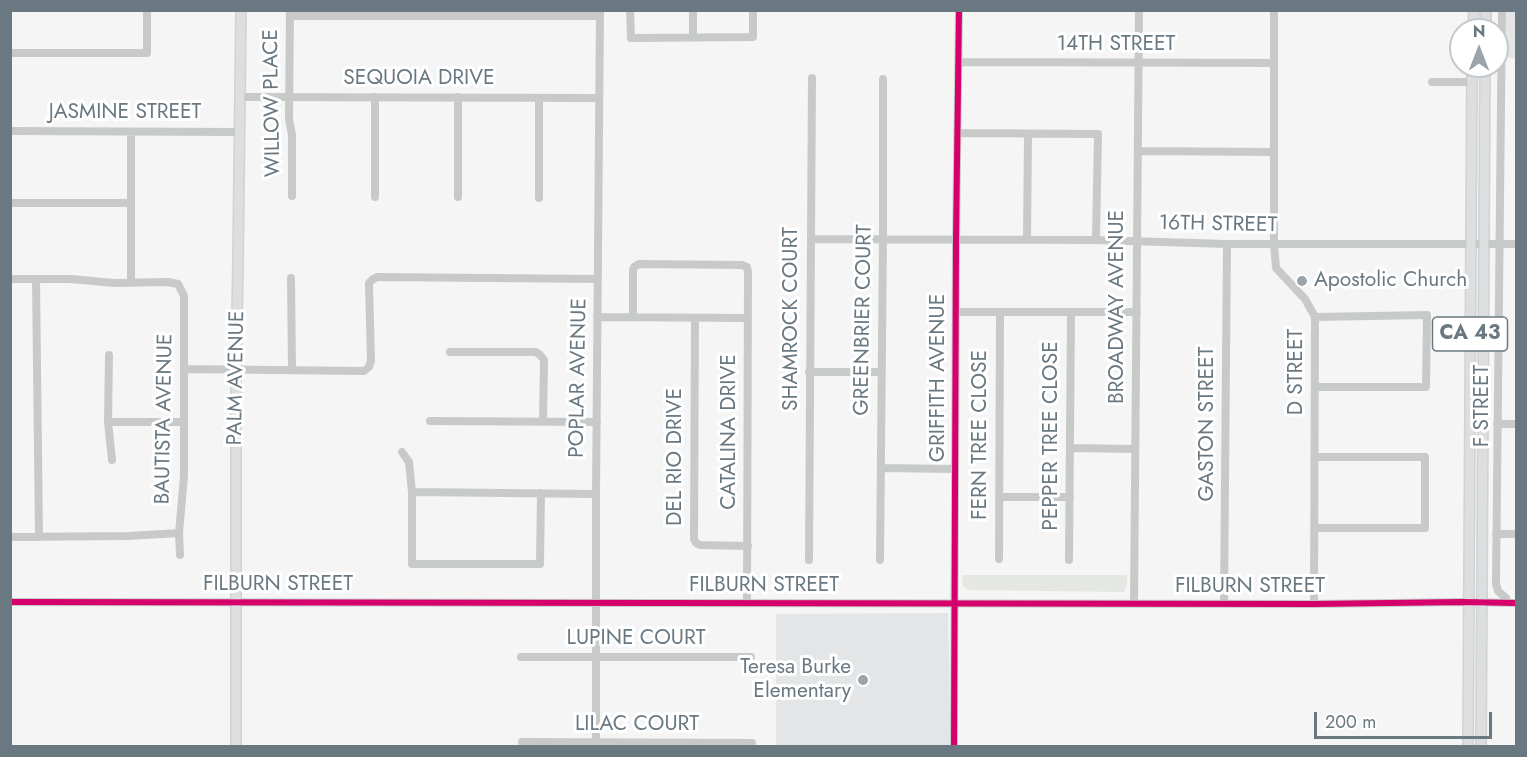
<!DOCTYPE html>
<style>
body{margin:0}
#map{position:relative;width:1527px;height:757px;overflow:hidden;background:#f5f5f5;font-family:Jost,sans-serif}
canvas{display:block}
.frame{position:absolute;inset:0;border:12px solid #697881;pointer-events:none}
.north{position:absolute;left:1449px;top:18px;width:60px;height:60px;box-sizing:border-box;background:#fff;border:2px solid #c3c9cd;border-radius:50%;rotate:0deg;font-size:16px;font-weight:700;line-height:24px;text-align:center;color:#697881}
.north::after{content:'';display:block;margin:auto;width:21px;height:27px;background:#9aa4aa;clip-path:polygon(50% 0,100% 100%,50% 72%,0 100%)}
.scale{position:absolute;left:1314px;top:712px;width:178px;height:27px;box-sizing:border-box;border:3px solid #697881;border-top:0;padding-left:8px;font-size:18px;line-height:21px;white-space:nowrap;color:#697881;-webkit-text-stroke:4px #fff;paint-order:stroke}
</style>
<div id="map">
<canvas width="1527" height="757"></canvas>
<div class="frame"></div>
<div class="north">N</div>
<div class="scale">200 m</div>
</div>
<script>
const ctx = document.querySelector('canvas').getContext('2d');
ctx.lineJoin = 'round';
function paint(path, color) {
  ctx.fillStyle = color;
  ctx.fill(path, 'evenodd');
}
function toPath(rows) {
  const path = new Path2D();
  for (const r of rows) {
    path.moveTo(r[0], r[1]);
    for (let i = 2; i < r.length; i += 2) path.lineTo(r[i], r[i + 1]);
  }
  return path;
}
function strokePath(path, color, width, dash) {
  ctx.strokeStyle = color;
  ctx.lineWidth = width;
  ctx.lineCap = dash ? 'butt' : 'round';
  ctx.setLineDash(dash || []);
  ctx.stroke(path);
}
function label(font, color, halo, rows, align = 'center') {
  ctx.font = font + ' Jost,sans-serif';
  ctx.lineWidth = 6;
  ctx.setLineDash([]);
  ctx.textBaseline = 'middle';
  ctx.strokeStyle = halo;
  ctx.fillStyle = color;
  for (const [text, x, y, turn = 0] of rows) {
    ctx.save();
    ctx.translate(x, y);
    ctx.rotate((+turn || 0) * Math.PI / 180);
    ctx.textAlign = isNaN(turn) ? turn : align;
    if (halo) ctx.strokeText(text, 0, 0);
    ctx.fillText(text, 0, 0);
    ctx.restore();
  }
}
paint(toPath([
 [1506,11,1516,11,1516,58,1504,58],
 [948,613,951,746,776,746,776,614]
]), '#e4e5e6');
paint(toPath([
 [962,575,1127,575,1127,586,1124,592,969,590,963,586]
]), '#e4e7e2');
const major = toPath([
 [1473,30,1474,10],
 [1486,30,1486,10],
 [236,746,236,369,238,262,241,10],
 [1468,746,1472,66],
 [1481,746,1485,66]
]);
strokePath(major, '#d1d2d3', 12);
strokePath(toPath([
 [290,10,289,119,292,135,292,196],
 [630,10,631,38,753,37,753,10],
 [693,10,693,37],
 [1274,10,1274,244,1276,268,1305,299,1315,317,1314,604],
 [1502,10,1496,584,1498,591,1506,598,1507,603],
 [290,16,600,16],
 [10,53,147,53,147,10],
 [959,62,1274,63],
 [1432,82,1472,82],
 [240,97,598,98],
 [375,97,375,197],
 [539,98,539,198],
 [10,131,239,132],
 [958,133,1098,134,1096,240],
 [1138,151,1273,152],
 [458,197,458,97],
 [10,203,131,203],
 [811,239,1096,240,1227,244,1516,244],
 [1027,240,1028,134],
 [291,278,292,370],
 [10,279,71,279,114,283,168,282,178,284,184,296,184,476,179,533,180,555],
 [36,279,39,537],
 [131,282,131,132],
 [957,312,1137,312],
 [597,317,748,318],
 [633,317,633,270,634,267,639,264,742,265,747,267,748,272,747,602],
 [1315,317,1427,315,1426,387,1316,387],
 [695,318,694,539,696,543,700,545,748,546],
 [450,352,536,352,540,355,544,360,543,421],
 [109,355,108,422,112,460],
 [184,369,364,371,369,367,371,361,369,283,372,280,377,277,598,279],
 [809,372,881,372],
 [430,421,597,422],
 [108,422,184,422],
 [1497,424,1516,424],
 [1071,448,1135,449],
 [402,452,409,462,412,492,412,564,540,564,541,493],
 [881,468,955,469],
 [412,492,596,494],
 [999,497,1070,497],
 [1315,528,1425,528,1425,457,1315,457],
 [1496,534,1516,534],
 [10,537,128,536,179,533],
 [999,559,1000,312],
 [809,560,812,78],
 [880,560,883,239,883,79],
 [1069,560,1071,312],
 [10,602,1314,604,1463,602,1516,603],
 [1134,603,1139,10],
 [1224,604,1227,244],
 [521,657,751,657],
 [522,742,752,743],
 [596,746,596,494,600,10],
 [954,746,956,240,959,10]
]), '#c8caca', 8);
strokePath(major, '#dddedf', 9);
strokePath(toPath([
 [10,602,1314,604,1463,602,1516,603],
 [954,746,956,240,959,10]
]), '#d6006c', 6);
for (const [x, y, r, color] of [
 [1302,281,6,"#9aa4aa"],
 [863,680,6,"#9aa4aa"]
]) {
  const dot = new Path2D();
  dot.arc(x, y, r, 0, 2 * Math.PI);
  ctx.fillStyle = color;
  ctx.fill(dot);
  strokePath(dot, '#fff', 2);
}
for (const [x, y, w] of [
 [1470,334,75]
]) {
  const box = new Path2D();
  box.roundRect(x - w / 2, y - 17, w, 34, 4.5);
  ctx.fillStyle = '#fff';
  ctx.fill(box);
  strokePath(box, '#697881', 1.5);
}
label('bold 20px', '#697881', null, [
 ["CA 43",1470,334]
]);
label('21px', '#697881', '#fff', [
 ["14TH STREET",1116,45],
 ["SEQUOIA DRIVE",419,79],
 ["WILLOW PLACE",273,103,-91],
 ["JASMINE STREET",125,113],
 ["16TH STREET",1218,225,1],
 ["BROADWAY AVENUE",1118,307,-90],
 ["SHAMROCK COURT",792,319,-90],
 ["GREENBRIER COURT",864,320,-89],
 ["D STREET",1297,372,-90],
 ["PALM AVENUE",237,378,-89],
 ["POPLAR AVENUE",579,378,-89],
 ["GRIFFITH AVENUE",939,378,-90],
 ["F STREET",1483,406,-90],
 ["BAUTISTA AVENUE",165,419,-89],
 ["GASTON STREET",1208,424,-90],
 ["CATALINA DRIVE",730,432,-90],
 ["FERN TREE CLOSE",981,435,-90],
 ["PEPPER TREE CLOSE",1052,436,-90],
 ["DEL RIO DRIVE",676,457,-90],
 ["FILBURN STREET",278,585],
 ["FILBURN STREET",764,586],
 ["FILBURN STREET",1250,587],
 ["LUPINE COURT",636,639],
 ["LILAC COURT",637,725]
]);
label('21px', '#697881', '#fff', [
 ["Apostolic Church",1314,281],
 ["Teresa Burke",851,668,"right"],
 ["Elementary",851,692,"right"]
], 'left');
</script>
